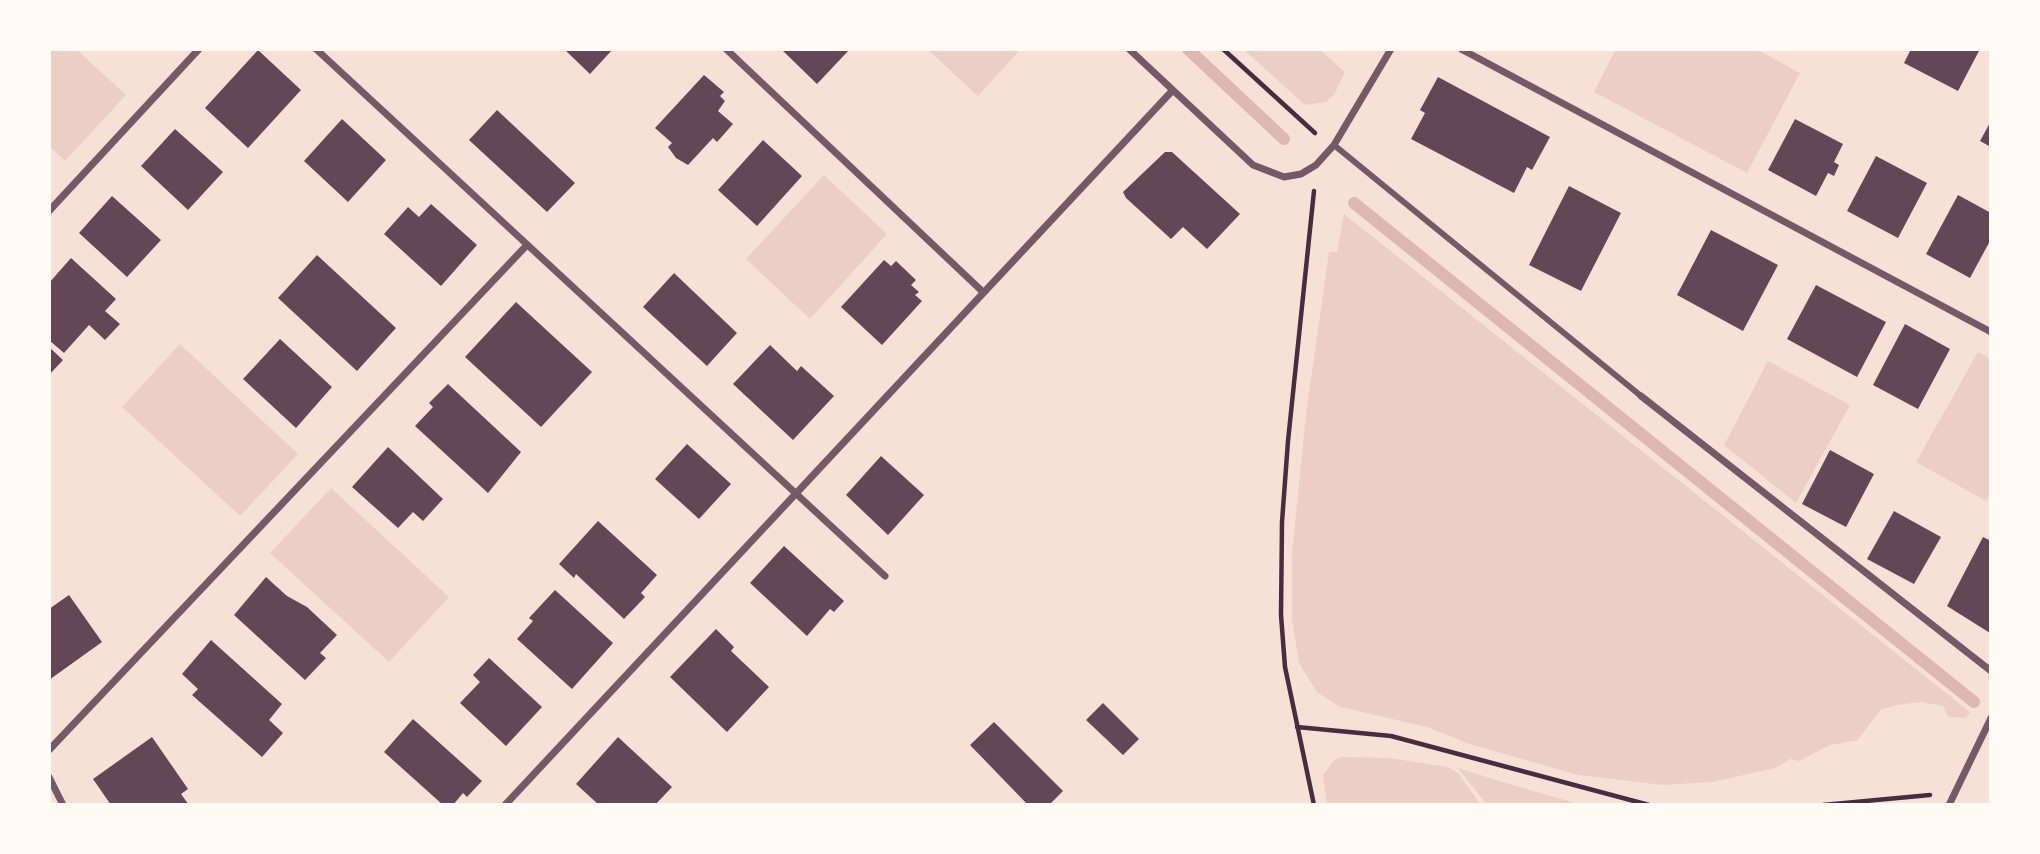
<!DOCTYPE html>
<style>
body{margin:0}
#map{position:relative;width:2040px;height:854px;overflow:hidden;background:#f7e1d7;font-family:Montserrat,sans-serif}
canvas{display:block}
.frame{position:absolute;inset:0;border:51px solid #fffaf5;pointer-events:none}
</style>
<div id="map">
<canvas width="2040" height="854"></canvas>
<div class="frame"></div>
</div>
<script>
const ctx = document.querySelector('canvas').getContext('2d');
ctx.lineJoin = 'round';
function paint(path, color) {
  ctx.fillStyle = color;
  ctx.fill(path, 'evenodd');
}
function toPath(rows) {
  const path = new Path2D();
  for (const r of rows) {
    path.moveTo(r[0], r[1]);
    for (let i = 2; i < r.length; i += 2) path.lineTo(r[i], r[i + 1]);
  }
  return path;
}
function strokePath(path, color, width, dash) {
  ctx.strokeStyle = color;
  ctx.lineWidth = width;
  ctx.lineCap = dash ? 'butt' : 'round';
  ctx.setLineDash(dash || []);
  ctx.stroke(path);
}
paint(toPath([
 [49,49,76,49,126,95,65,161,49,146],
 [927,49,1021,49,978,96],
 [1243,49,1319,49,1345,72,1334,95,1326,102,1305,105],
 [1616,49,1756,49,1800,73,1747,173,1594,92],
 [824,175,887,234,810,319,746,259],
 [1344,214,1970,712,1966,718,1948,717,1943,706,1921,702,1897,705,1880,710,1858,740,1830,745,1799,761,1790,759,1775,768,1712,782,1663,785,1578,775,1469,744,1427,727,1340,707,1317,692,1299,663,1292,620,1292,554,1306,414,1329,252,1337,252],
 [180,344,298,454,240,516,122,407],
 [1978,352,1991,359,1991,492,1986,501,1916,462],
 [1768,361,1850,405,1796,503,1724,445],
 [331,488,449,597,389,662,270,553],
 [1342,757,1389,758,1448,767,1458,773,1481,805,1327,805,1323,775,1335,759],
 [1458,768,1509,784,1582,805,1487,805]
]), '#ebcfc5');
strokePath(toPath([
 [1188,49,1284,139],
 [1354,203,1974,702]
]), '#dcb8b0', 12);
paint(toPath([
 [564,49,613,49,590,74],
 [781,49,850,49,817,84],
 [1911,49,1980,49,1958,91,1904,63],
 [258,50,301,90,248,148,205,108],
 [704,75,724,92,720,96,725,101,718,111,733,124,717,142,713,138,688,165,676,158,668,147,672,143,655,128],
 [1438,77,1550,137,1532,170,1527,167,1514,193,1411,139,1425,113,1420,110],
 [497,110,575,183,547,212,469,140],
 [342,119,386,160,348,202,304,161],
 [1795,119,1843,144,1834,162,1839,165,1834,176,1828,173,1816,196,1768,170],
 [1991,121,1991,147,1980,141],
 [175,129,223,172,188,210,141,166],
 [763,140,802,176,757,226,718,190],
 [1165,152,1172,152,1240,214,1207,249,1183,227,1171,239,1126,198,1123,192],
 [1876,156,1927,183,1898,238,1847,211],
 [1569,186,1621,213,1581,291,1529,265],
 [1958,195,1991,213,1991,239,1970,278,1926,254],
 [112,196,161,240,127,277,79,233],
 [431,204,477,245,441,286,384,234,408,207,419,217],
 [1711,230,1778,265,1743,331,1677,295],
 [317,255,396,328,357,371,278,298],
 [71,258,116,299,105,311,120,324,105,340,89,325,64,353,49,340,49,283],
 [884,260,891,266,896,261,916,280,911,285,919,292,915,295,922,301,882,345,841,307],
 [674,273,737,333,707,366,643,307],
 [1816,285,1886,322,1857,377,1787,339],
 [516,302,592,372,541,427,465,357],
 [1905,324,1950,349,1918,409,1873,385],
 [280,339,332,387,296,428,243,379],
 [770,345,797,371,801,366,834,396,793,440,733,384],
 [49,347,63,360,49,375],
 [448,384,521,452,488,493,415,426,433,407,429,403],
 [687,444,731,484,699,519,655,479],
 [388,447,443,499,423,521,413,512,398,528,352,487],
 [1830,450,1874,474,1846,527,1802,504],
 [881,456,924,495,888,535,846,495],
 [1894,511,1941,537,1914,584,1867,559],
 [598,521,657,575,641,593,645,597,624,619,576,574,574,578,559,564],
 [1983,537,1991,541,1990,633,1947,606],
 [784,546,844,601,834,612,830,609,807,636,750,583],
 [266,577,287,596,307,607,337,635,320,653,326,658,305,680,234,615],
 [555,590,613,643,572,689,517,639,533,621,529,618],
 [69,595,102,642,49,680,49,609],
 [716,629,734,647,731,651,769,687,727,732,670,677],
 [211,640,282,704,269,720,283,733,262,757,192,695,198,689,182,674],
 [489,658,542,707,506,746,460,703,480,682,473,675],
 [1103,703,1139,739,1123,755,1086,720],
 [413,719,482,781,467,797,463,793,453,805,443,805,384,752],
 [994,722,1063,791,1049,805,1028,805,970,745],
 [152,737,188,789,181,794,189,805,111,805,93,779],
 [618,737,672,787,655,805,599,805,576,784]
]), '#644757');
strokePath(toPath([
 [1223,49,1315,133],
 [1297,727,1391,736,1649,805],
 [1314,805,1285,667,1281,615,1282,522,1288,441,1314,191],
 [1823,805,1930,795]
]), '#4a2c40', 4.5);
strokePath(toPath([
 [1334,145,1641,396]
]), '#755966', 6);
strokePath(toPath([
 [316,49,885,576],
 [726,49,983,292],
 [1129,49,1253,165,1284,177,1301,174,1316,165,1334,145,1391,49],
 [1461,49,1991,332],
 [49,211,199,49],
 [1641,396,1991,671],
 [49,750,526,246],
 [49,777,63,805],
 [505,805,1172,91],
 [1949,805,1991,718]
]), '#755966', 7);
</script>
